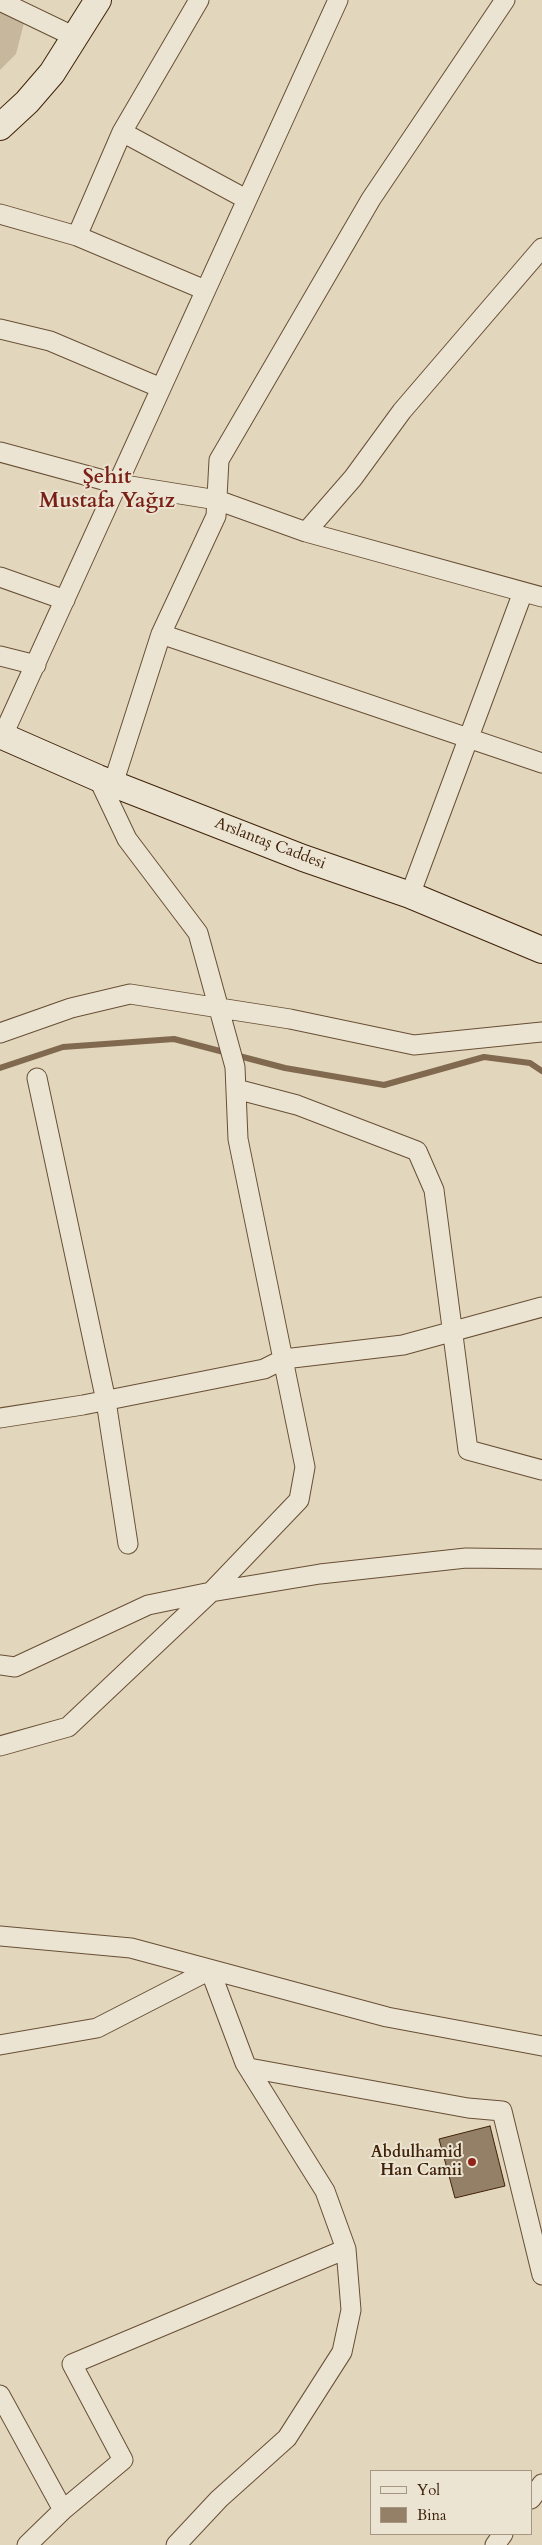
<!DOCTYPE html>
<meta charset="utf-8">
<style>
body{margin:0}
#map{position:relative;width:542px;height:2545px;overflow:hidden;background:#e2d6bc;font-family:Cardo,serif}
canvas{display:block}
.legend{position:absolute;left:370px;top:2470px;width:162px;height:65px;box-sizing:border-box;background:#ece4d3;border:1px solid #a79682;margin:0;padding:6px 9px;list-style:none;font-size:15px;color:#3f2208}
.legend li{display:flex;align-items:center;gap:10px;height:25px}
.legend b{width:25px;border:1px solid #a79682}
</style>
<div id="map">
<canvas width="542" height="2545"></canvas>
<ul class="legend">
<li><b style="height:6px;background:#ece4d3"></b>Yol</li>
<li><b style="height:14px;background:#948066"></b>Bina</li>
</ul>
</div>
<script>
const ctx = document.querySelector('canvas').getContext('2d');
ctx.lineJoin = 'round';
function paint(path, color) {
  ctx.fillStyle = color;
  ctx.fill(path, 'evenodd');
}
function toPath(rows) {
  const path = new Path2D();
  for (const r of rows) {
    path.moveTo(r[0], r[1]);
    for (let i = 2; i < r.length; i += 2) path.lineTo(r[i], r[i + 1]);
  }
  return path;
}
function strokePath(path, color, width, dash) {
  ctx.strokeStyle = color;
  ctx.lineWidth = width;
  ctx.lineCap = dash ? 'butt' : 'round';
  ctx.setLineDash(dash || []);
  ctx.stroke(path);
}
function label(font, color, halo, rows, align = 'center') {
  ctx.font = font + ' Cardo,serif';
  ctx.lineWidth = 4;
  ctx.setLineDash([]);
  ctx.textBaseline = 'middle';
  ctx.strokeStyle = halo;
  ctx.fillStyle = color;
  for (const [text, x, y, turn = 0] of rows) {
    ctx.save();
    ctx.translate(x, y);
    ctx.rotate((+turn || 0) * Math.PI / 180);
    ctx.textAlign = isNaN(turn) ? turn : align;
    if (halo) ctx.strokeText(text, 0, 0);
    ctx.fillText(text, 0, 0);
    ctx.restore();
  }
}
paint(toPath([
 [0,12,24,23,16,54,0,70]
]), '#c6b79d');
strokePath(toPath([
 [0,1068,63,1047,174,1039,285,1068,384,1085,484,1057,530,1063,542,1071]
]), '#80694f', 6);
const building = toPath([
 [490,2126,505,2186,455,2198,439,2139,490,2126]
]);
paint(building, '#948066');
strokePath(building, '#3f2208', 1);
const minor = toPath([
 [0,1,77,38],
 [122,132,246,199],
 [0,214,77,236,205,290],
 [77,236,122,132,199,0],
 [0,329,50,341,161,388],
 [0,452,118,484,217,500,306,532,542,597],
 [306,532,353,478,402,411,542,248],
 [0,577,65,600],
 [161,634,542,763],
 [0,656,36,665],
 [3,735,338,0],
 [113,784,161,634,216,516,219,460,371,199,505,0],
 [410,895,523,592],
 [0,1033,71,1008,130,994,290,1019,414,1045,542,1032],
 [37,1078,106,1401,128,1544],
 [236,1089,297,1105,417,1151,434,1190,468,1450,542,1470],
 [0,1418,83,1405,264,1369,284,1359,403,1345,542,1307],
 [0,1665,15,1667,148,1605,211,1592,320,1574,466,1558,542,1559],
 [0,1746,68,1727,211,1592,299,1500,305,1467,238,1139,235,1067,198,933,127,839,98,778],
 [0,1936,131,1948,387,2017,542,2046],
 [0,2045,97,2028,210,1970,245,2063,325,2191,346,2249,351,2310,342,2352,287,2438,219,2499,176,2545],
 [249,2068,468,2108,502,2111,542,2275],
 [0,2395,63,2510,27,2545],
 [531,2499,542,2484],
 [63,2510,123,2460,72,2364,346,2249],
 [495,2545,503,2534]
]);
const secondary = toPath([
 [0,127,27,102,52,73,98,0],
 [0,735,98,778,303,858,410,895,542,950]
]);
strokePath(minor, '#684f35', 21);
strokePath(secondary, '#3f2208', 28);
strokePath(minor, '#ece4d3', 19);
strokePath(secondary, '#ece4d3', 26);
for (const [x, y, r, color] of [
 [472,2162,5,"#8f2418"]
]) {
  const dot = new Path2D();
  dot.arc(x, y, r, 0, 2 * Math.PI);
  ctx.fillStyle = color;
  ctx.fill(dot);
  strokePath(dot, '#ece4d3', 2);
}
label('16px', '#3f2208', '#ece4d3', [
 ["Arslantaş Caddesi",270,844,21]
]);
label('bold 16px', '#3f2208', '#ece4d3', [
 ["Abdulhamid",462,2153],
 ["Han Camii",462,2171]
], 'right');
label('bold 21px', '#7a1f14', '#ece4d3', [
 ["Şehit",107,478],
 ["Mustafa Yağız",107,502]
]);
</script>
